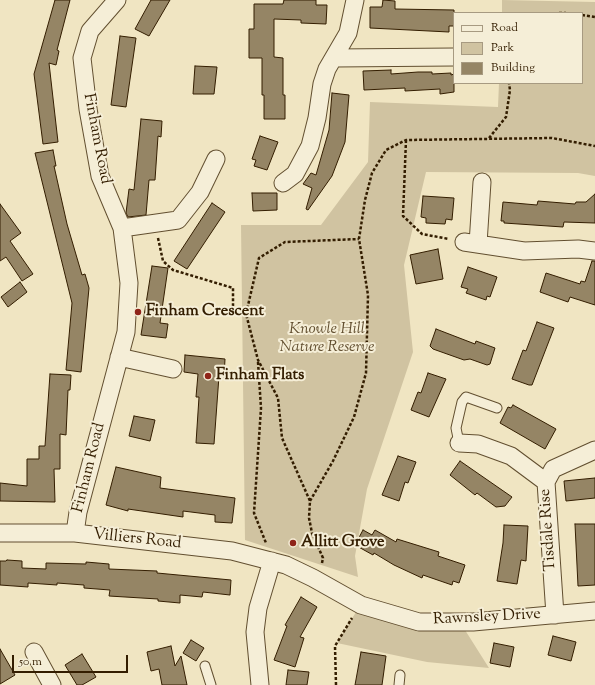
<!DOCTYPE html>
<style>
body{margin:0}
#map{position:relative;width:595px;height:685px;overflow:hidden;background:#f0e5c2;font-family:"Sorts Mill Goudy",serif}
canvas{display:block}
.legend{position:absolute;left:453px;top:12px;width:130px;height:72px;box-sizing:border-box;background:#f5eed7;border:1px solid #a79a81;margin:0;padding:5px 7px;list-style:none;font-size:12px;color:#331d00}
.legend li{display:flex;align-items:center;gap:8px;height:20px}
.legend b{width:20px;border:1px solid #a79a81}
.scale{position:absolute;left:12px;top:655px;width:116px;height:18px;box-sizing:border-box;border:2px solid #331d00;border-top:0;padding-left:5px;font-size:12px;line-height:14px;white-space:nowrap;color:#331d00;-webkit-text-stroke:3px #f5eed7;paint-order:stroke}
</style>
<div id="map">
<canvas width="595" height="685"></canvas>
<ul class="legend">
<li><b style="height:5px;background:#f5eed7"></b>Road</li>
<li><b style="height:11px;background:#d0c3a1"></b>Park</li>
<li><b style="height:11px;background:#958565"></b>Building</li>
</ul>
<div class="scale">50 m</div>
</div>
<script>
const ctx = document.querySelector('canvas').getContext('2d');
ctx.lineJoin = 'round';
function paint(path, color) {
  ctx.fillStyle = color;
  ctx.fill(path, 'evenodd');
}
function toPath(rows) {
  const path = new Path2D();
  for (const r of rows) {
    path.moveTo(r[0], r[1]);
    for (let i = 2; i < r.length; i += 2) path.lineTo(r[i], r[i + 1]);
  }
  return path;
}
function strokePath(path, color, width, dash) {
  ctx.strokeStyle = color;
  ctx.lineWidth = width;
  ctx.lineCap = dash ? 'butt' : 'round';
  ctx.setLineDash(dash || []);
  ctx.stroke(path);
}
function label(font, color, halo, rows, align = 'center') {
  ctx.font = font + ' "Sorts Mill Goudy",serif';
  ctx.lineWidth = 4;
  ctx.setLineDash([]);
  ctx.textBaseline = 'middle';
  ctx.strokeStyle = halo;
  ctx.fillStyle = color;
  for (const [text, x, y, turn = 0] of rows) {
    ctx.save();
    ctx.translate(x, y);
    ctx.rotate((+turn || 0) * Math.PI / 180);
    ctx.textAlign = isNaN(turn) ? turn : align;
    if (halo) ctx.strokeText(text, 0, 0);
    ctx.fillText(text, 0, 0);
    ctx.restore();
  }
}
paint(toPath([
 [502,0,595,2,595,176,578,173,426,172,404,265,413,352,367,489,355,556,358,577,245,540,241,225,321,225,368,162,370,102,498,107,499,83,582,83,582,13,502,13],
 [356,612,417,630,465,630,489,668,427,662,337,643]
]), '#d0c3a1');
const building = toPath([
 [55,0,70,0,57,50,59,51,56,65,49,63,58,142,43,144,34,74,55,0],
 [151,0,170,0,149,36,135,29,151,0],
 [284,0,316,0,316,5,327,5,326,24,301,23,301,20,274,19,274,57,283,58,283,95,285,95,285,119,264,119,264,95,262,95,262,58,249,58,249,29,254,29,254,4,283,4,284,0],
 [383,0,395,1,395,9,454,10,454,26,449,26,449,32,370,28,370,7,382,7,383,0],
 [120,36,136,38,126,107,111,105,120,36],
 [195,66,217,67,214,94,193,94,195,66],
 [391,70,391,74,418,72,432,72,432,74,451,73,451,75,454,74,454,92,440,94,440,89,405,91,405,88,364,90,363,71,391,70],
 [332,93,349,95,345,142,332,176,308,210,306,209,312,188,303,184,311,173,316,175,329,130,332,93],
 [141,119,162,121,161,137,158,136,155,180,149,180,146,215,128,217,126,213,129,189,134,190,141,119],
 [260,136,278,142,267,170,254,166,256,160,252,159,260,136],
 [53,150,56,166,54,166,67,224,82,275,85,274,89,288,81,372,66,370,72,303,35,153,53,150],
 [252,193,277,193,277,210,253,211,252,193],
 [595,194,595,223,564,222,563,227,504,223,504,221,501,221,503,202,537,205,538,201,575,204,576,202,586,202,595,194],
 [423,196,454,198,452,220,446,219,445,224,426,223,426,218,421,217,423,196],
 [212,203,225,212,187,269,174,261,212,203],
 [0,204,21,233,10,241,33,274,22,281,6,257,0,261,0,204],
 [438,249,443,279,416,284,410,255,438,249],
 [592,261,595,261,595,305,570,297,568,302,540,292,546,273,580,284,581,281,585,282,592,261],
 [152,266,168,268,160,323,168,324,166,338,141,335,152,266],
 [468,267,497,277,490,297,487,296,486,300,466,293,468,289,461,287,468,267],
 [20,282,27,292,8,307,1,297,20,282],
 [537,322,554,328,532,385,529,385,512,379,523,350,526,351,537,322],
 [436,329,475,344,476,341,495,348,490,364,487,365,470,359,464,360,433,349,430,346,436,329],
 [185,355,225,359,224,377,219,376,214,444,196,443,199,397,196,397,198,374,184,372,185,355],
 [428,373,446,379,429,417,411,410,418,392,421,393,428,373],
 [50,374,71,375,70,390,68,390,66,435,60,434,60,469,54,469,55,502,0,501,0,483,27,486,27,459,39,459,39,446,45,446,50,374],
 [513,405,556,429,545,449,500,423,508,407,511,408,513,405],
 [134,416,155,420,150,441,129,436,134,416],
 [398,456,416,462,408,483,405,482,399,501,382,495,398,456],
 [460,461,512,497,505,506,496,507,477,493,475,495,450,475,460,461],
 [116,467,161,477,160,488,235,498,232,523,215,522,215,515,183,511,183,517,128,509,128,511,106,505,116,467],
 [595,478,595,498,566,501,564,481,595,478],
 [575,524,595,524,595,585,578,586,575,524],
 [504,525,528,526,526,561,521,560,517,584,497,581,503,543,504,525],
 [363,530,372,535,375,530,396,542,397,539,439,552,438,556,465,565,459,583,453,581,452,585,423,575,422,578,394,565,374,553,373,555,355,545,363,530],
 [7,560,22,561,22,568,46,569,46,563,86,564,86,562,109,564,109,569,157,571,157,573,231,580,230,595,203,592,202,597,180,595,180,603,158,601,158,599,109,596,110,590,84,588,84,585,57,583,57,585,28,583,28,587,0,585,0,561,6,561,7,560],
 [301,597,317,607,300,637,304,638,295,667,274,660,287,626,285,625,301,597],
 [553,636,576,642,571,661,548,655,553,636],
 [191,640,204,648,196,661,183,653,191,640],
 [494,643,514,647,510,667,490,663,494,643],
 [171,646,175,666,181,656,187,685,162,685,159,669,151,671,147,652,171,646],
 [0,649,15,675,0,684,0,649],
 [361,652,386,656,382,685,355,685,361,652],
 [82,654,96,677,82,685,77,685,65,665,82,654],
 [288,670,309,672,307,685,286,685,288,670]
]);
paint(building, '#958565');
strokePath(building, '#331d00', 1);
const service = toPath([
 [459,443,456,428,462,402,466,397,497,408],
 [205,666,211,685],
 [399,685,400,675]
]);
const minor = toPath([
 [335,58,454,57],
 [283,183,295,174,310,146,317,118,322,84,327,69,348,33,355,0],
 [122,228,178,220,200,192,216,159],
 [464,242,524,251,578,249,595,251],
 [478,244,482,182],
 [119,357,173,369],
 [459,443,478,444,511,456,546,482],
 [0,533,75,533,232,551,286,565,313,578,361,605,419,622,473,622,595,611],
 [75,533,78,512,126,332,129,283,122,228,100,176,88,109,82,58,90,31,117,0],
 [555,615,546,482,553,469,595,450],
 [34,652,52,685],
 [260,685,255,632,258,608,272,561]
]);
strokePath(service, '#624f30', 11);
strokePath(minor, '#624f30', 19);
strokePath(toPath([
 [559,13,566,13],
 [582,15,595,17],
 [489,138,506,117,510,90,509,83],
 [406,140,403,216,422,234,449,239],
 [158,238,163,261,173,270,233,288,233,313,246,314],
 [258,362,261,408,254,513,266,543],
 [310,501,333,461,354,417,366,373,368,295,359,239,365,200,372,173,386,150,406,140,552,138,595,146],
 [322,563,323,558,312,533,309,518,310,501,282,438,278,398,258,360,246,314,259,258,285,242,359,239],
 [336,685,335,646,352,618]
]), '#331d00', 2.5, [3, 2]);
strokePath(service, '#f5eed7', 9);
strokePath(minor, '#f5eed7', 17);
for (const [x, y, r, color] of [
 [138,312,4,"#8f2418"],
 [208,376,4,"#8f2418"],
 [293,543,4,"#8f2418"]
]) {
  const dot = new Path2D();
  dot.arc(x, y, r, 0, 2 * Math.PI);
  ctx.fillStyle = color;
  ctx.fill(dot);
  strokePath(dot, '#f5eed7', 1.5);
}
label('16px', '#331d00', '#f5eed7', [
 ["Finham Road",96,139,79],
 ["Finham Road",90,468,-76],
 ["Tisdale Rise",549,530,-94],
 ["Villiers Road",137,540,6],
 ["Rawnsley Drive",487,618,-3]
]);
label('bold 16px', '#331d00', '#f5eed7', [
 ["Finham Crescent",146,312],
 ["Finham Flats",216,376],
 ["Allitt Grove",301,543]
], 'left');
label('italic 16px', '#624f30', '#f5eed7', [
 ["Knowle Hill",327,330],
 ["Nature Reserve",327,348]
]);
</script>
